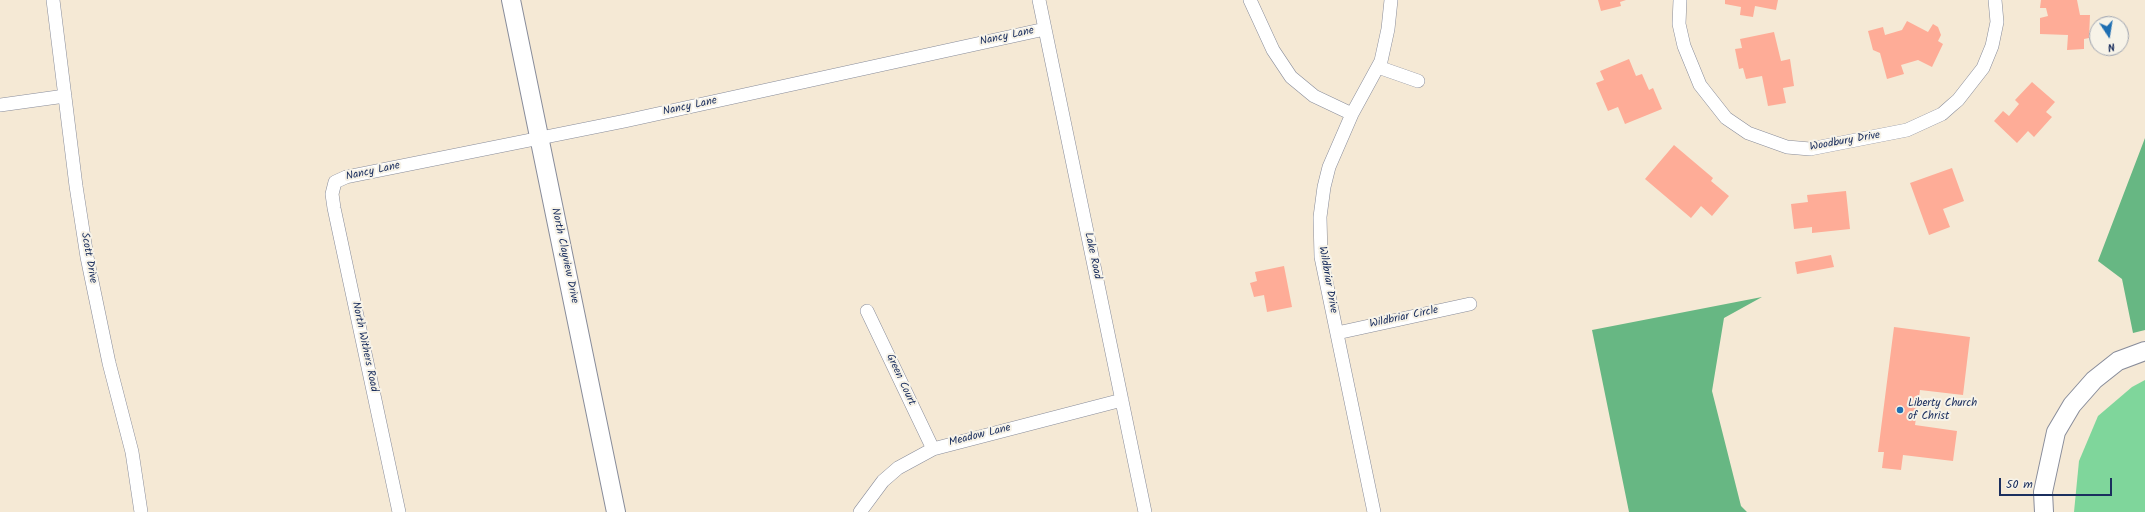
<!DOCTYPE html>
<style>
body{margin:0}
#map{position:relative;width:2145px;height:512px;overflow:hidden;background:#f5e9d5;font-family:Kalam,sans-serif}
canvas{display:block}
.north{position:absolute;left:2089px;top:16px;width:40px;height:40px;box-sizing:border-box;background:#f7f3e8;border:1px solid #9fa5b1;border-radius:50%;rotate:168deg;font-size:11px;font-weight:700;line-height:16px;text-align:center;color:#1b2f5e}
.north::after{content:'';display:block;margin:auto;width:14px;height:18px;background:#1f6fb2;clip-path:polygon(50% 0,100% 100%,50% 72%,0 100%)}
.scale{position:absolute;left:1999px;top:478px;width:113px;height:18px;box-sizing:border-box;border:2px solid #1b2f5e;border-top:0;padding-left:5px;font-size:12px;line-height:14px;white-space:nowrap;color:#1b2f5e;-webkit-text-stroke:3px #f7f3e8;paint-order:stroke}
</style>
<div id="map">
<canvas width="2145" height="512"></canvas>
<div class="north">N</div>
<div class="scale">50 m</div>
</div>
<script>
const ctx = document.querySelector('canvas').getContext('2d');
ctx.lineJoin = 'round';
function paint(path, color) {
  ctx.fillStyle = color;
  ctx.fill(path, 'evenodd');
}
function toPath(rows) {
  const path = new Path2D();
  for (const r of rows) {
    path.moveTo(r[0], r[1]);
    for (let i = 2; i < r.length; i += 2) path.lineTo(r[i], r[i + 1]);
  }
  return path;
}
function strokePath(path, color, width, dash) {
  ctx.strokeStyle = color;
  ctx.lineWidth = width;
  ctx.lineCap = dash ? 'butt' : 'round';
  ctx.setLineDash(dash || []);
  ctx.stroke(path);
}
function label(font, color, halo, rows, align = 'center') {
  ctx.font = font + ' Kalam,sans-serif';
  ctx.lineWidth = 4;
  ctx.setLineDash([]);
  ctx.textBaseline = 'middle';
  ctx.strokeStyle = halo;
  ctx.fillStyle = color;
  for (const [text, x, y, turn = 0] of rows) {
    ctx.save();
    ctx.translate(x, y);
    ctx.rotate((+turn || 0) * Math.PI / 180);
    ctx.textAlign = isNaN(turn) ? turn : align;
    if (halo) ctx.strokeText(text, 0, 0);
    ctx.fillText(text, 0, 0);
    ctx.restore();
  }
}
paint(toPath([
 [2145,380,2145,512,2074,512,2079,461,2098,416,2132,387]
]), '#7fd69b');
paint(toPath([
 [2145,138,2145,330,2133,333,2122,279,2098,261],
 [1762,297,1724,318,1712,391,1741,506,1747,512,1629,512,1592,330]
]), '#67b783');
paint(toPath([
 [1598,0,1626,0,1620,2,1621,6,1601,11],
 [1725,0,1778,0,1776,10,1755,6,1753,17,1740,15,1741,7,1725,4],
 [2041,0,2077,0,2080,15,2090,15,2089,38,2084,39,2084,49,2067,50,2068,35,2040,34,2040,18,2048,16,2046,8,2040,8],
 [1907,21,1928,32,1933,24,1938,27,1941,35,1938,41,1943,44,1932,67,1918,60,1901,65,1904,74,1887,79,1880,53,1873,50,1868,31,1883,27,1885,35,1902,30],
 [1774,32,1781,61,1790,59,1794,86,1783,88,1786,103,1768,106,1762,76,1746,79,1743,68,1739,69,1735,49,1742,48,1740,39],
 [1629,59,1636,76,1642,74,1649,90,1653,88,1662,109,1625,124,1618,107,1608,111,1596,83,1604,80,1600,71],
 [2032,82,2055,102,2046,112,2052,117,2034,137,2028,131,2017,143,1994,121,2003,111,2009,116,2019,104,2015,100],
 [1674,145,1713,178,1711,181,1729,196,1712,216,1701,206,1691,218,1645,179],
 [1952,168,1964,201,1943,209,1950,227,1929,235,1910,183],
 [1846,191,1850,229,1812,233,1812,227,1794,229,1791,204,1808,202,1807,195],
 [1831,255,1834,267,1797,274,1795,262],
 [1284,266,1292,307,1267,312,1264,295,1254,297,1250,283,1257,281,1255,272],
 [1894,327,1970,337,1963,395,1920,390,1915,425,1957,431,1953,461,1903,455,1901,470,1882,468,1884,452,1878,452]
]), '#feac97');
const street = toPath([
 [53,0,76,186,87,257,109,363,132,452,141,512],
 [1039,0,1145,512],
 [1250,0,1273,50,1291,77,1314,96,1352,114],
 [1680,0,1679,24,1684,46,1700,85,1726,118,1748,133,1787,147,1810,149,1907,130,1942,114,1951,106,1958,100,1983,68,1992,46,1997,22,1995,0],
 [1378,67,1418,81],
 [0,105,65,96],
 [867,311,933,449],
 [1337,333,1470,304],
 [399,512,334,208,332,194,335,182,346,177,625,121,1045,29],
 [860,512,883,481,898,468,933,449,1122,400],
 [1374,512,1321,257,1320,217,1324,187,1329,167,1352,114,1381,61,1388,29,1391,0]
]);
const secondary = toPath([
 [511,0,616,512],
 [2044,512,2043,492,2056,432,2072,405,2094,380,2118,361,2145,351]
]);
strokePath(street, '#888c9a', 14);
strokePath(secondary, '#888c9a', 20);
strokePath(street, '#fff', 13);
strokePath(secondary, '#fff', 18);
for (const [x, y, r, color] of [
 [1900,410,4,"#1f6fb2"]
]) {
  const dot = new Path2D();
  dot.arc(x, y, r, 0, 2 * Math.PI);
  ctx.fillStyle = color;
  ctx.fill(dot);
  strokePath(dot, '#f7f3e8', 1.5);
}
label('11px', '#1b2f5e', '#f7f3e8', [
 ["Nancy Lane",1007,37,-12],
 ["Nancy Lane",690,107,-12],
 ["Woodbury Drive",1845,142,-10],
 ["Nancy Lane",373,172,-12],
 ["North Clayview Drive",564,256,78],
 ["Lake Road",1092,256,78],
 ["Scott Drive",88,258,80],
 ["Wildbriar Drive",1327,280,80],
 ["Wildbriar Circle",1404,318,-12],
 ["North Withers Road",364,347,78],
 ["Green Court",900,380,65],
 ["Meadow Lane",980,436,-14]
]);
label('11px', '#1b2f5e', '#f7f3e8', [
 ["Liberty Church",1908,404],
 ["of Christ",1908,417]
], 'left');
</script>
